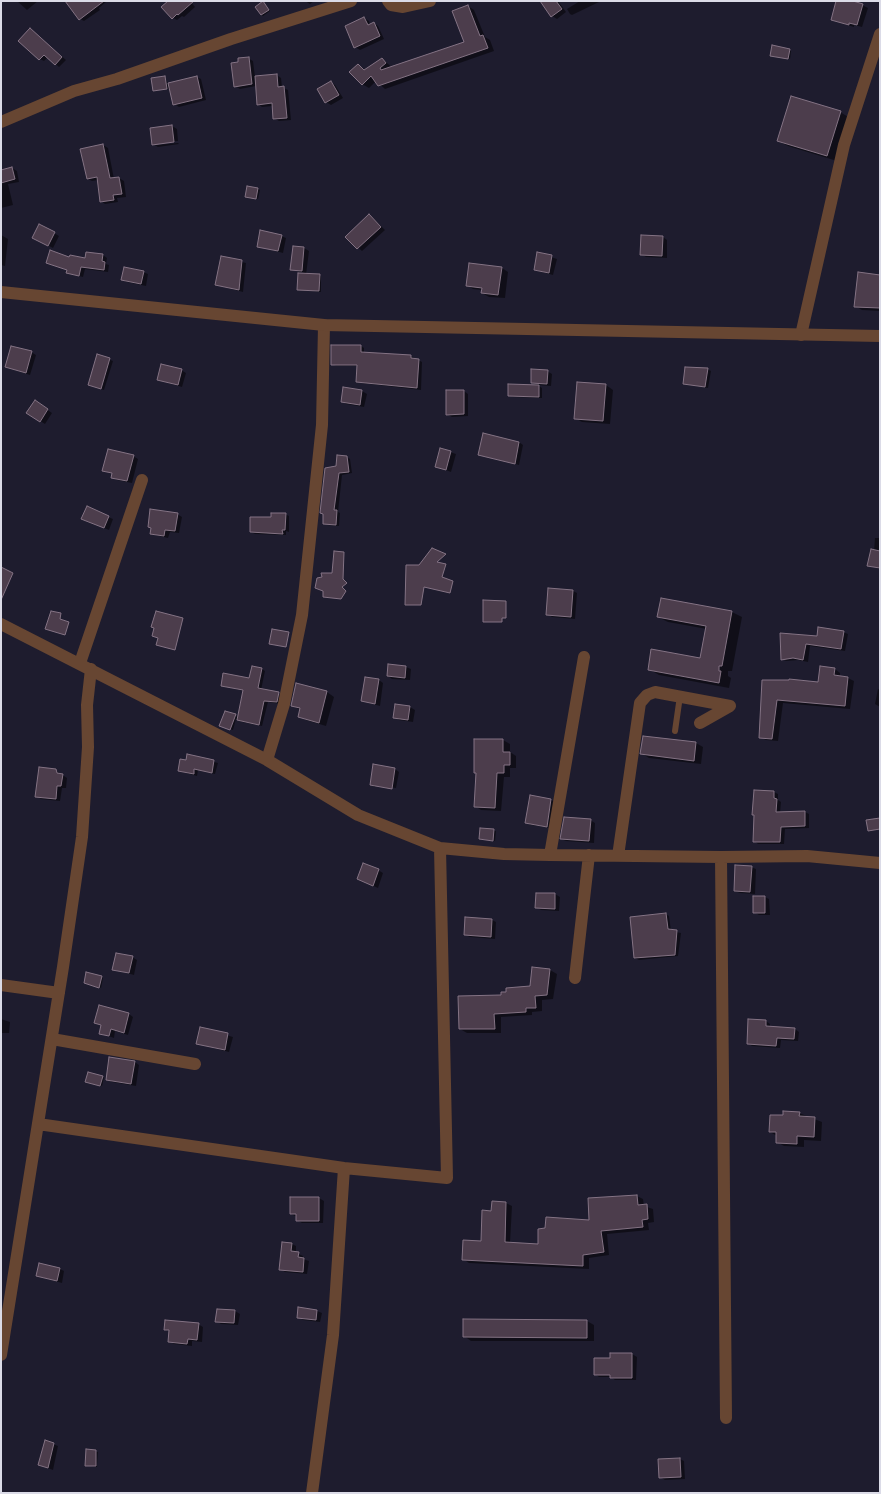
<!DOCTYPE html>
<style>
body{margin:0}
#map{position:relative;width:881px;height:1494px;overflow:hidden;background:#1e1c2e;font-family:Arial,sans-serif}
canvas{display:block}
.frame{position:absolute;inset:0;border:2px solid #dbdbe7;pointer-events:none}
</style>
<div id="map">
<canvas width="881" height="1494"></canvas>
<div class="frame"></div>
</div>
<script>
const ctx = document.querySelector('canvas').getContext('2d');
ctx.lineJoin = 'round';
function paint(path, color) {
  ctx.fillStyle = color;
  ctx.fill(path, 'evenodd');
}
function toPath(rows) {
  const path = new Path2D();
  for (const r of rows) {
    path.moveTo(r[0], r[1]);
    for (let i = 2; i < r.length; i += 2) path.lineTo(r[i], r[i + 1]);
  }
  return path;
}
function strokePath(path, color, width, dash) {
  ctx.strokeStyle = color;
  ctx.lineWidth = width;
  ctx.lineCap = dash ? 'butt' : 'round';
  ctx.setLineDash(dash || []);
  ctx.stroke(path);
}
paint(toPath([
 [17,1,38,1,27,10],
 [66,1,107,1,99,8,100,10,84,21,80,19],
 [169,1,190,1,195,7,184,17,182,16,177,20,173,18],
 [305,1,314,1,310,4],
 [541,1,558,1,566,12,557,19,552,16],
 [580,1,598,1,599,2,572,15,570,14,567,9],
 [837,1,854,1,868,8,862,27,854,25,854,27,832,20],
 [264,3,270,11,263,16,261,15],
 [468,6,474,10,485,37,490,40,494,51,385,89,376,81,369,88,362,84,358,65,366,70,382,59,393,68,466,42],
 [364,18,369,21,370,25,374,23,378,26,384,39,360,50,355,47],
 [30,29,66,60,59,67,48,57,44,61,40,59],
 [789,49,791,51,790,59,773,56],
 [248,58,253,61,255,77,277,75,281,78,282,87,288,90,291,120,279,121,274,118,273,106,262,107,258,104,256,86,240,89,235,86,240,62],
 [165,77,168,84,197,77,201,79,206,100,179,107,174,104,170,89,154,90],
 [331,82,335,85,343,98,331,105,326,102],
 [840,112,850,118,837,161,788,146,778,141],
 [172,126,177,129,178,141,156,143,156,145,178,143,179,144,158,147,153,144,151,129],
 [103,145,108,148,114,179,119,178,124,181,126,197,117,198,118,202,105,204,101,201,98,180,92,181,88,179],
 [12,168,17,171,19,182,8,184,13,205,1,208,1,171],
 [258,189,260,190,258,199,248,197],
 [370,215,385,230,362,251,346,237],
 [54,233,59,236,53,248,38,240],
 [1,235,8,239,5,266,1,265],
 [281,236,286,238,283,253,258,246],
 [663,237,667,240,667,258,646,257,641,254],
 [294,247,304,248,309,251,306,275,321,276,321,292,298,289,304,273,291,269],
 [87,253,103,255,107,258,106,264,109,265,108,272,85,269,83,277,67,273,70,258,86,259],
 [538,253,557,259,553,275,535,270],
 [221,257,246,263,243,292,216,285],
 [502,268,508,272,505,298,489,297,482,293,482,290,473,289,467,285],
 [143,272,148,274,146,286,127,282,122,280],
 [880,276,880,311,862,310,855,306],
 [361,346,364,348,364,353,411,356,422,362,421,390,361,383,357,381,358,366,336,366,332,364],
 [31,352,36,355,30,375,6,367],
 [98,355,113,361,104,390,89,385],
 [707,369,711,371,708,388,684,384],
 [181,370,186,373,182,387,158,380],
 [547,371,552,374,551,386,538,385,542,388,542,398,513,397,509,395,537,386,532,383],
 [606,385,613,390,610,424,582,422,575,418],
 [344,388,362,391,367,394,364,407,346,404,342,401],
 [464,391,468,394,468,416,452,417,447,414],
 [39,404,52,413,45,424,28,413],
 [519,442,523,445,519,465,479,454],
 [441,449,456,454,451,472,436,466],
 [133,456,138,459,132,483,117,480,112,477,113,474,104,470],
 [347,457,350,459,352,473,342,475,338,512,340,513,339,526,327,525,324,523,337,467],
 [177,514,182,517,179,533,170,532,168,538,151,534],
 [285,514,289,516,289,532,286,531,286,535,255,534,251,532],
 [108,517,113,519,109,530,87,521],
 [875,538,880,538,880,569,868,565,874,551],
 [573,591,577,593,575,619,552,617,547,614],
 [732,612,742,617,732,671,728,671,728,676,731,678,729,688,659,675,649,669,701,660,707,629,668,622,658,617],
 [843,632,848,634,845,651,810,646,808,662,798,660,786,661,782,659,818,637],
 [389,665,406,667,411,669,410,680,392,679,388,676],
 [262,669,265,671,261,690,282,696,281,704,268,702,262,726,242,722,236,719,233,730,223,727,235,715,238,717,244,691,222,686,250,679],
 [835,669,840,673,840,677,848,678,854,681,850,709,783,703,778,741,766,740,760,737,763,681,819,683],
 [379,680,383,683,380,706,362,701],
 [297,684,327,692,334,697,326,726,306,720,299,716,300,710,292,705],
 [878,689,880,690,880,707,875,704],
 [396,705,410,707,415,710,413,722,399,720,395,717],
 [644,737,696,743,703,747,701,764,649,758,641,753],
 [475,740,503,740,510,744,510,752,516,756,516,768,510,768,510,777,504,777,501,811,481,810,475,806,477,774,475,773],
 [188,755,218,763,215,774,198,770,197,776,179,771,187,761],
 [395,769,399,772,396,788,375,785,375,787,371,785],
 [55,770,67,778,66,788,62,788,60,801,41,799,36,796],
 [774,792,778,794,778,800,781,802,780,813,805,812,809,814,809,828,785,829,784,844,758,844,754,841,755,816,753,815],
 [531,796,551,800,556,802,552,828,531,825,526,822],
 [590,820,595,823,594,843,566,841,561,839],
 [481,829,496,831,495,841,480,839],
 [751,867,756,869,755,894,740,893,735,891],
 [378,870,383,873,378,888,358,879],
 [537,894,555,894,560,897,559,911,541,910,536,907],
 [765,897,769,899,770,915,759,915,754,912],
 [666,914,669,916,671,931,681,933,678,956,639,960,635,958],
 [492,920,496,922,495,939,470,937,465,935],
 [132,957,137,960,134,975,113,969],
 [533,968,550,970,557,974,553,999,542,1000,542,1011,532,1012,532,1015,501,1017,501,1033,467,1033,460,1029,531,987],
 [101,977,103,978,101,988,85,983],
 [129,1014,133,1017,128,1035,115,1031,114,1038,100,1033,102,1026,95,1023],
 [1,1019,10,1022,9,1033,1,1033],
 [766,1021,770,1024,770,1028,795,1029,799,1032,798,1041,781,1040,780,1048,752,1046,748,1043],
 [201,1028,233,1037,229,1052,197,1044],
 [135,1062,139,1065,136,1086,112,1082,107,1079],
 [102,1076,104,1078,102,1086,88,1082],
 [799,1113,822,1122,821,1141,804,1140,804,1147,784,1146,777,1142,777,1136,770,1132,784,1116],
 [637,1196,643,1199,644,1206,653,1209,654,1222,648,1223,649,1230,607,1234,609,1255,589,1258,589,1269,469,1263,463,1259,482,1242,492,1212,493,1202,506,1203,512,1206,510,1243,539,1245,590,1222,589,1199],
 [319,1198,324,1201,323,1223,302,1223,297,1220,297,1217,291,1214],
 [292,1244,296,1246,296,1253,303,1256,303,1259,309,1261,307,1274,285,1272,280,1269],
 [60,1269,64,1271,62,1283,37,1276],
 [235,1311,240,1314,238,1325,221,1324,216,1321],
 [317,1311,322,1313,320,1322,303,1320,298,1317],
 [587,1321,594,1325,594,1341,471,1341,464,1336],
 [198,1324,203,1327,202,1342,192,1341,192,1346,174,1344,169,1341,170,1332,165,1329],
 [632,1354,637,1357,636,1380,615,1380,611,1377,599,1377,595,1374],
 [45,1441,58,1446,53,1470,40,1465],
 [87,1450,98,1452,97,1467,86,1465],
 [680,1459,684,1461,685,1479,665,1480,660,1477]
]), '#0007');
const building = toPath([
 [65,1,104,1,79,20,65,1],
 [168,1,194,1,178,15,177,14,172,19,161,7,168,1],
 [263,1,269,10,261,15,255,7,263,1],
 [540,1,556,1,562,9,551,17,540,1],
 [836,1,853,1,863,4,857,25,849,23,849,25,831,20,836,1],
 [468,5,480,36,483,35,488,48,378,86,371,76,362,85,349,72,358,64,364,70,382,58,386,63,380,68,381,70,464,42,452,11,468,5],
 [364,17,368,25,374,22,380,36,354,48,345,26,364,17],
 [30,28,62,57,55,65,44,55,39,60,18,41,30,28],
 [772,45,790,49,788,59,770,56,772,45],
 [249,57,252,84,234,87,231,63,238,62,238,58,249,57],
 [277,74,278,87,284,86,287,118,273,119,272,103,257,105,255,76,277,74],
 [165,76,167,89,153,91,151,78,165,76],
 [197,76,202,98,173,105,168,83,197,76],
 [331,81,339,95,325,103,317,89,331,81],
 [791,96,841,111,827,156,777,141,791,96],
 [172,125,174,142,152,145,150,128,172,125],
 [103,144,110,178,119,177,122,194,113,195,114,200,100,202,97,177,87,179,80,149,103,144],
 [12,167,15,179,1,183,1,170,12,167],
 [247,186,258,188,256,199,245,197,247,186],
 [369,214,381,227,357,249,345,237,369,214],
 [39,224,55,232,48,246,32,238,39,224],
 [260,230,282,235,278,251,257,247,260,230],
 [641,235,663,236,662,256,640,255,641,235],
 [293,246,304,247,302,271,290,270,293,246],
 [50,250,69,257,70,255,85,258,86,252,103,254,102,261,105,262,104,270,81,267,79,276,66,273,67,270,46,263,50,250],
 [537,252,552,255,549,273,534,270,537,252],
 [221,256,242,260,239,290,215,285,221,256],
 [469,263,502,267,498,295,481,293,482,288,466,286,469,263],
 [124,267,144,271,141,284,121,280,124,267],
 [858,272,880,275,880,308,854,307,858,272],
 [298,273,320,274,319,291,297,290,298,273],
 [331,345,361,345,361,352,411,355,411,358,419,359,417,388,356,382,357,365,331,365,331,345],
 [11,346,32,351,26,373,5,367,11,346],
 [97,354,110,358,101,389,88,385,97,354],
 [161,364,182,369,178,385,157,380,161,364],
 [685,367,708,368,705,387,683,384,685,367],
 [531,369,548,370,547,384,531,383,531,369],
 [577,382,606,384,603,421,574,419,577,382],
 [508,384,539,385,539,397,508,396,508,384],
 [343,387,362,390,360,405,341,402,343,387],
 [446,390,464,390,464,414,446,415,446,390],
 [35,400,48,409,40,422,26,413,35,400],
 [483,433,519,442,515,464,478,455,483,433],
 [440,448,451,451,446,470,435,467,440,448],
 [108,449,134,455,127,481,111,478,112,473,102,471,108,449],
 [337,455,347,456,349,472,339,473,334,510,337,510,336,525,323,524,323,514,320,513,325,468,336,466,337,455],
 [87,506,109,516,104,528,81,519,87,506],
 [150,509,178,513,175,531,165,530,164,536,150,534,151,528,148,527,150,509],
 [271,513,286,513,285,530,282,530,283,534,250,532,250,517,271,517,271,513],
 [432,548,446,554,437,562,446,564,442,577,453,581,450,593,424,587,421,605,405,605,406,565,419,565,432,548],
 [871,549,880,551,880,568,867,566,871,549],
 [334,551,344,552,343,579,347,583,342,587,346,591,341,599,323,597,323,591,315,588,317,578,322,577,321,573,332,573,334,551],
 [1,567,13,573,1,600,1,567],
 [548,588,573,590,571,617,546,615,548,588],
 [661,598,732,611,722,666,719,666,719,671,721,671,719,683,648,670,651,649,700,658,706,626,657,617,661,598],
 [483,600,506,601,506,618,502,618,502,622,483,622,483,600],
 [51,611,61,613,60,619,69,622,65,635,45,629,51,611],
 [156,611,183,618,175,650,156,645,158,638,152,636,154,628,151,627,156,611],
 [818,627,844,631,841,649,806,644,803,660,793,658,781,660,780,633,817,636,818,627],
 [272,629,289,632,286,647,269,644,272,629],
 [388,664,406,666,405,678,387,676,388,664],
 [252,666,262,668,258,688,279,692,277,702,264,701,259,725,237,720,243,690,221,686,223,673,249,678,252,666],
 [820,666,835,668,834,675,848,677,845,706,777,700,772,739,759,738,762,680,789,680,789,679,818,682,820,666],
 [365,677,379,679,375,704,361,701,365,677],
 [296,683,327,691,319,723,298,717,300,708,291,706,296,683],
 [395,704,410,706,408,720,393,718,395,704],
 [225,711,236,714,230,730,219,726,225,711],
 [643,736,696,742,694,761,640,754,643,736],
 [474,739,503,739,503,752,510,752,510,765,504,765,504,773,497,773,495,808,474,807,476,773,474,773,474,739],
 [187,754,214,760,212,773,194,769,194,774,178,771,180,759,186,760,187,754],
 [373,764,395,768,392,789,370,785,373,764],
 [39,767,56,769,57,773,63,774,61,786,57,786,56,799,35,797,39,767],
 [754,790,774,791,774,798,777,799,776,812,805,811,805,826,781,827,780,842,753,842,754,815,752,815,754,790],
 [530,795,551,799,547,827,525,823,530,795],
 [564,817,591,819,589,841,560,839,564,817],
 [880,818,880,829,868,831,866,820,880,818],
 [480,828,494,829,493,841,479,839,480,828],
 [363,863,379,869,373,886,357,879,363,863],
 [735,865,752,866,750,892,734,891,735,865],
 [536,893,555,893,555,909,535,908,536,893],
 [753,896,765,896,765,913,753,913,753,896],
 [666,913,668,929,677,930,675,955,634,958,630,917,666,913],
 [465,917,492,919,491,937,464,935,465,917],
 [116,953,133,956,129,973,112,970,116,953],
 [532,967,550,969,547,995,535,996,536,1008,526,1008,526,1012,494,1014,495,1029,459,1029,458,996,501,995,501,992,506,992,506,988,530,986,532,967],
 [86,972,102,976,99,988,84,983,86,972],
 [99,1005,129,1013,124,1033,111,1029,109,1036,99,1034,101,1025,94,1023,99,1005],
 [748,1019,766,1020,766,1026,795,1028,794,1039,777,1038,776,1046,747,1044,748,1019],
 [200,1027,228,1033,225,1050,196,1044,200,1027],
 [109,1057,135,1061,131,1084,106,1080,109,1057],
 [88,1072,103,1076,100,1086,85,1082,88,1072],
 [783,1111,800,1112,799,1116,815,1117,814,1137,797,1136,797,1144,776,1143,776,1132,769,1132,770,1115,783,1115,783,1111],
 [637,1195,638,1205,647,1204,648,1219,642,1220,643,1227,601,1231,604,1252,583,1255,583,1266,462,1260,463,1240,481,1241,482,1210,491,1211,492,1201,506,1202,505,1242,538,1244,538,1229,545,1228,546,1217,589,1220,588,1198,637,1195],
 [290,1197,319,1197,319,1221,296,1221,296,1214,290,1214,290,1197],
 [282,1242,292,1243,291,1251,299,1252,298,1257,304,1258,303,1272,279,1270,282,1242],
 [39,1263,60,1268,57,1281,36,1276,39,1263],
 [298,1307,317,1310,316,1320,297,1318,298,1307],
 [217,1309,235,1310,234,1323,215,1322,217,1309],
 [463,1319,587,1320,587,1338,463,1337,463,1319],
 [165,1320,199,1323,197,1340,188,1339,187,1344,168,1342,169,1330,164,1330,165,1320],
 [610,1353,632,1353,632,1378,610,1378,610,1375,594,1375,594,1358,610,1358,610,1353],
 [45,1440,54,1443,48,1468,38,1465,45,1440],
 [86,1449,96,1450,96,1466,85,1466,86,1449],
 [680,1458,681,1477,659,1478,658,1459,680,1458]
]);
paint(building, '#4c3d4c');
strokePath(building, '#847384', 1);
strokePath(toPath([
 [675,731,680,696]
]), '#674632', 6);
strokePath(toPath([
 [388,1,391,5,403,7,430,1],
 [1,122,74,91,117,79,231,39,351,1],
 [801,335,844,145,880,34],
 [1,624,267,760,358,815,440,848,447,1178,344,1168,38,1124],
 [80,663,142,480],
 [267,760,284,704,302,615,322,425,324,325],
 [440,848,504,854,550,855,721,857,807,856,880,863],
 [550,855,584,657],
 [618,856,640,703,647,695,655,692,730,706,700,723],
 [721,857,726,1418],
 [575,978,589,855],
 [1,985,59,993],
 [52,1039,195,1064],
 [1,1355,63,967,82,837,88,747,87,705,91,669],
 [312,1493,333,1335,344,1168]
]), '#674632', 12);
strokePath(toPath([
 [1,292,324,325,880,336]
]), '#674632', 12);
</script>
